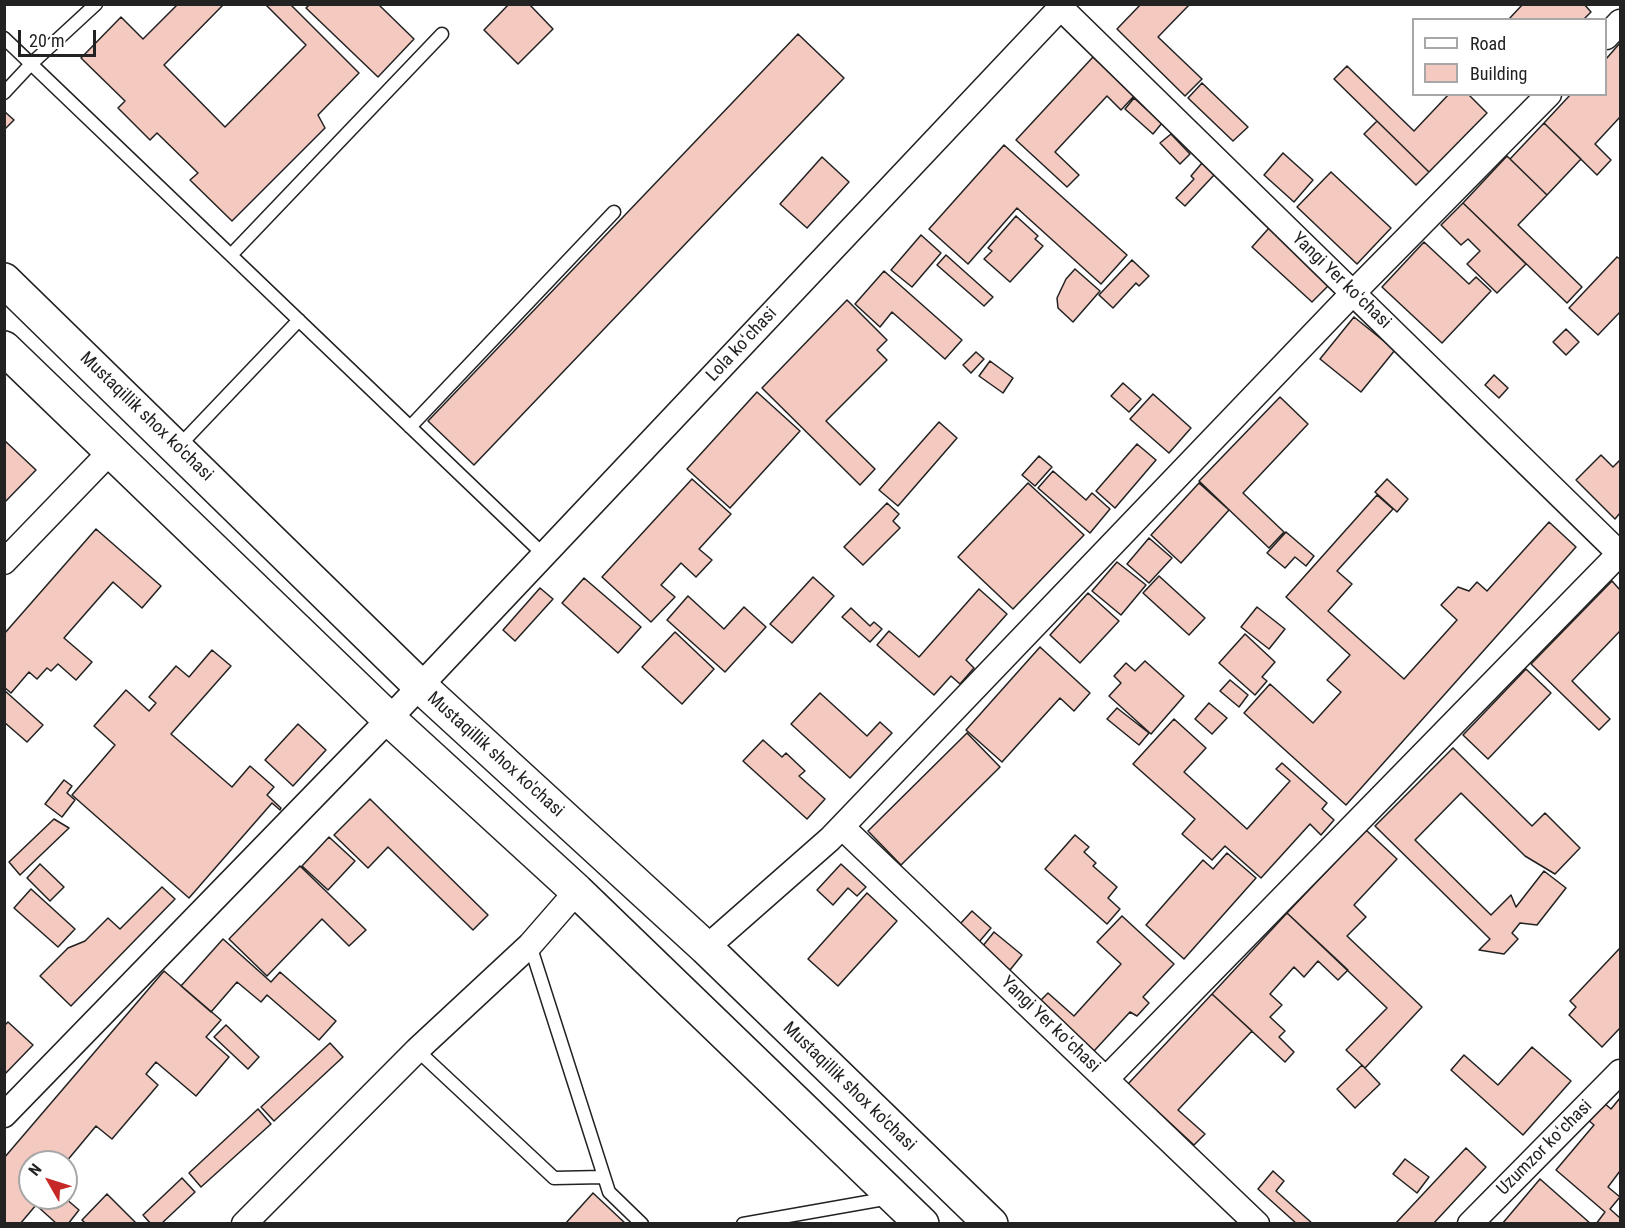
<!DOCTYPE html>
<meta charset="utf-8">
<style>
body{margin:0}
#map{position:relative;width:1625px;height:1228px;overflow:hidden;background:#fff;font-family:"Roboto Condensed",sans-serif}
canvas{display:block}
.frame{position:absolute;inset:0;border:6px solid #222;pointer-events:none}
.legend{position:absolute;left:1412px;top:18px;width:195px;height:78px;box-sizing:border-box;background:#fff;border:2px solid #a7a7a7;margin:0;padding:8px 10px;list-style:none;font-size:18px;color:#222}
.legend li{display:flex;align-items:center;gap:12px;height:30px}
.legend b{width:30px;border:2px solid #a7a7a7}
.north{position:absolute;left:18px;top:1150px;width:60px;height:60px;box-sizing:border-box;background:#fff;border:2px solid #a7a7a7;border-radius:50%;rotate:309deg;font-size:16px;font-weight:700;line-height:24px;text-align:center;color:#222}
.north::after{content:'';display:block;margin:auto;width:21px;height:27px;background:#c62828;clip-path:polygon(50% 0,100% 100%,50% 72%,0 100%)}
.scale{position:absolute;left:18px;top:30px;width:78px;height:27px;box-sizing:border-box;border:3px solid #222;border-top:0;padding-left:8px;font-size:18px;line-height:21px;white-space:nowrap;color:#222;-webkit-text-stroke:4px #fff;paint-order:stroke}
</style>
<div id="map">
<canvas width="1625" height="1228"></canvas>
<div class="frame"></div>
<ul class="legend">
<li><b style="height:8px;background:#fff"></b>Road</li>
<li><b style="height:16px;background:#f3c9c0"></b>Building</li>
</ul>
<div class="north">N</div>
<div class="scale">20 m</div>
</div>
<script>
const ctx = document.querySelector('canvas').getContext('2d');
ctx.lineJoin = 'round';
function paint(path, color) {
  ctx.fillStyle = color;
  ctx.fill(path, 'evenodd');
}
function toPath(rows) {
  const path = new Path2D();
  for (const r of rows) {
    path.moveTo(r[0], r[1]);
    for (let i = 2; i < r.length; i += 2) path.lineTo(r[i], r[i + 1]);
  }
  return path;
}
function strokePath(path, color, width, dash) {
  ctx.strokeStyle = color;
  ctx.lineWidth = width;
  ctx.lineCap = dash ? 'butt' : 'round';
  ctx.setLineDash(dash || []);
  ctx.stroke(path);
}
function label(font, color, halo, rows, align = 'center') {
  ctx.font = font + ' "Roboto Condensed",sans-serif';
  ctx.lineWidth = 4.5;
  ctx.setLineDash([]);
  ctx.textBaseline = 'middle';
  ctx.strokeStyle = halo;
  ctx.fillStyle = color;
  for (const [text, x, y, turn = 0] of rows) {
    ctx.save();
    ctx.translate(x, y);
    ctx.rotate((+turn || 0) * Math.PI / 180);
    ctx.textAlign = isNaN(turn) ? turn : align;
    if (halo) ctx.strokeText(text, 0, 0);
    ctx.fillText(text, 0, 0);
    ctx.restore();
  }
}
const building = toPath([
 [178,4,224,4,164,65,225,127,306,45,265,4,290,4,359,73,318,115,325,128,232,221,190,180,198,173,157,133,150,140,118,108,125,101,81,58,121,17,143,39,178,4],
 [310,4,378,4,414,39,378,77,306,8,310,4],
 [509,4,529,4,553,29,518,64,484,30,509,4],
 [1141,4,1190,4,1158,37,1202,79,1185,96,1117,29,1141,4],
 [1523,4,1584,4,1591,12,1583,20,1508,20,1523,4],
 [798,34,844,78,474,465,428,421,798,34],
 [1620,43,1620,117,1595,144,1611,160,1597,175,1544,123,1571,94,1606,94,1606,59,1620,43],
 [1093,57,1135,95,1121,110,1107,96,1055,152,1079,175,1067,187,1016,140,1093,57],
 [1347,66,1414,131,1449,94,1468,94,1487,113,1429,172,1334,79,1347,66],
 [1202,83,1248,127,1233,141,1188,98,1202,83],
 [1134,98,1162,123,1153,134,1125,109,1134,98],
 [4,111,14,120,4,130,4,111],
 [1377,121,1429,172,1416,185,1364,134,1377,121],
 [1544,123,1581,159,1547,195,1510,159,1544,123],
 [1171,134,1190,154,1180,164,1160,143,1171,134],
 [1004,145,1127,255,1101,284,1017,208,968,264,929,229,1004,145],
 [1283,153,1313,180,1294,202,1264,175,1283,153],
 [1507,156,1547,195,1518,225,1582,287,1567,303,1463,203,1507,156],
 [822,157,849,182,807,228,780,204,822,157],
 [1202,163,1215,174,1185,206,1176,198,1194,179,1191,176,1202,163],
 [1331,172,1391,228,1357,264,1297,207,1331,172],
 [1463,203,1526,264,1497,293,1467,264,1480,251,1468,239,1461,245,1441,225,1463,203],
 [1016,216,1038,236,1035,239,1043,246,1010,282,984,259,992,251,988,248,1016,216],
 [1269,228,1330,284,1312,302,1252,247,1269,228],
 [921,235,941,253,912,287,891,270,921,235],
 [1424,242,1469,284,1476,277,1491,291,1442,343,1382,287,1424,242],
 [946,255,993,297,984,306,937,265,946,255],
 [1617,257,1620,259,1620,312,1598,335,1569,308,1617,257],
 [1132,260,1149,276,1139,286,1136,283,1113,308,1099,295,1132,260],
 [1075,269,1100,291,1073,322,1058,308,1057,298,1066,279,1075,269],
 [884,271,962,340,945,359,892,312,880,327,855,304,884,271],
 [847,300,887,340,877,350,887,360,826,421,875,469,860,485,762,388,847,300],
 [1354,317,1395,350,1361,392,1320,359,1354,317],
 [1566,329,1579,342,1566,355,1553,342,1566,329],
 [976,352,984,359,971,373,963,365,976,352],
 [990,361,1013,378,1003,393,979,376,990,361],
 [1494,375,1508,388,1499,398,1485,385,1494,375],
 [1123,383,1141,399,1129,412,1111,396,1123,383],
 [757,392,800,431,730,508,687,469,757,392],
 [1153,394,1191,428,1169,453,1130,419,1153,394],
 [1280,397,1308,424,1243,493,1284,532,1269,548,1199,481,1280,397],
 [939,422,957,438,898,506,879,490,939,422],
 [4,440,36,470,4,503,4,440],
 [1137,444,1156,460,1115,508,1096,491,1137,444],
 [1601,455,1613,467,1620,460,1620,513,1615,519,1576,480,1601,455],
 [1039,456,1052,467,1035,486,1022,475,1039,456],
 [1053,471,1086,500,1092,493,1110,509,1090,533,1038,488,1053,471],
 [692,479,731,514,699,549,712,560,696,577,681,563,661,585,675,597,651,622,602,577,692,479],
 [1387,479,1408,499,1397,512,1375,492,1387,479],
 [1028,483,1084,535,1013,609,958,557,1028,483],
 [1199,483,1229,510,1181,563,1151,535,1199,483],
 [1377,495,1393,509,1337,571,1352,584,1328,611,1404,679,1457,620,1441,605,1458,587,1469,591,1477,582,1487,591,1549,522,1576,547,1346,805,1244,713,1270,684,1313,723,1341,692,1327,680,1350,655,1286,597,1377,495],
 [887,503,899,514,893,521,900,528,863,565,844,547,887,503],
 [96,529,161,586,142,608,113,582,64,638,92,662,76,680,58,664,51,671,47,668,37,679,29,672,11,693,4,687,4,634,96,529],
 [1286,532,1314,556,1306,566,1295,557,1285,568,1267,553,1286,532],
 [1149,538,1172,558,1149,583,1127,564,1149,538],
 [1117,562,1146,585,1121,615,1092,591,1117,562],
 [1159,576,1205,618,1189,635,1143,593,1159,576],
 [813,577,834,596,792,643,770,624,813,577],
 [584,578,641,627,618,653,562,603,584,578],
 [1612,581,1620,590,1620,631,1572,681,1610,719,1599,730,1531,664,1612,581],
 [540,588,553,599,515,641,503,630,540,588],
 [979,589,1007,614,966,660,974,668,960,684,951,676,934,695,877,645,889,631,919,657,979,589],
 [1088,593,1119,621,1080,663,1050,635,1088,593],
 [688,596,724,629,744,607,766,627,725,672,667,620,688,596],
 [1257,607,1285,629,1269,649,1241,627,1257,607],
 [851,608,870,626,874,622,882,629,870,642,842,617,851,608],
 [675,632,714,669,682,704,642,667,675,632],
 [1245,634,1275,662,1262,677,1267,681,1255,695,1219,663,1245,634],
 [1040,647,1090,693,1074,711,1060,698,1002,762,966,730,1040,647],
 [212,650,231,666,171,734,232,787,250,766,274,787,267,795,281,808,280,810,272,803,189,898,72,795,115,745,94,726,126,690,149,711,156,703,149,697,176,666,189,677,212,650],
 [1145,661,1184,696,1151,734,1109,696,1121,683,1114,676,1126,663,1135,671,1145,661],
 [1526,669,1551,693,1488,759,1463,735,1526,669],
 [1230,680,1248,695,1239,707,1220,691,1230,680],
 [4,690,43,725,27,742,4,722,4,690],
 [820,693,867,736,880,722,892,733,850,778,791,724,820,693],
 [1209,703,1227,718,1212,734,1195,719,1209,703],
 [1117,708,1149,733,1139,745,1107,719,1117,708],
 [1174,719,1206,748,1184,772,1247,829,1290,781,1276,769,1282,763,1327,803,1322,809,1334,820,1321,835,1310,824,1261,878,1225,846,1212,860,1182,834,1195,819,1133,764,1174,719],
 [298,724,326,750,293,786,265,760,298,724],
 [967,733,1000,767,901,865,868,831,967,733],
 [763,740,782,757,786,753,805,771,799,776,825,799,807,819,743,761,763,740],
 [1453,748,1532,826,1545,813,1580,848,1555,874,1525,856,1461,793,1415,840,1491,915,1511,895,1516,907,1544,871,1566,888,1537,925,1520,923,1512,933,1518,939,1504,954,1479,950,1490,939,1375,826,1453,748],
 [64,780,72,786,67,793,75,800,62,817,45,804,64,780],
 [370,799,488,915,473,930,388,847,368,868,334,835,370,799],
 [54,819,69,828,20,875,9,862,54,819],
 [1366,830,1397,859,1354,905,1366,917,1347,936,1422,1007,1365,1068,1346,1050,1387,1008,1287,913,1366,830],
 [1075,835,1089,847,1084,852,1096,863,1093,866,1117,887,1108,898,1120,909,1107,924,1045,869,1075,835],
 [329,837,355,861,328,890,302,866,329,837],
 [1227,853,1256,878,1184,959,1146,925,1203,860,1213,869,1227,853],
 [40,864,64,887,50,901,27,878,40,864],
 [841,864,866,887,857,896,848,888,833,905,817,890,841,864],
 [300,866,366,930,349,946,322,919,267,976,229,939,300,866],
 [162,887,175,899,71,1006,40,976,68,948,85,941,108,918,120,929,162,887],
 [31,889,75,929,58,947,14,908,31,889],
 [867,893,897,921,838,986,808,959,867,893],
 [972,911,991,928,979,942,960,924,972,911],
 [1287,913,1348,970,1338,980,1318,961,1304,977,1294,967,1270,994,1282,1005,1270,1017,1285,1031,1279,1037,1294,1052,1285,1062,1212,994,1287,913],
 [1122,916,1174,964,1143,997,1149,1003,1137,1016,1130,1012,1094,1051,1040,1001,1048,993,1074,1016,1121,964,1097,942,1122,916],
 [994,932,1022,955,1010,970,982,947,994,932],
 [223,939,271,982,280,972,336,1021,319,1040,267,995,261,1002,237,982,211,1012,181,986,223,939],
 [1620,948,1620,1028,1602,1047,1569,1015,1576,1007,1570,1001,1620,948],
 [164,971,221,1020,206,1037,229,1057,196,1096,156,1062,146,1074,158,1085,112,1139,96,1126,66,1162,30,1162,30,1198,65,1198,79,1210,68,1224,57,1224,36,1205,20,1224,4,1224,4,1158,164,971],
 [1212,994,1252,1031,1178,1110,1205,1134,1194,1145,1128,1084,1212,994],
 [8,1022,33,1045,4,1075,4,1026,8,1022],
 [226,1025,259,1057,248,1069,214,1037,226,1025],
 [330,1043,343,1057,274,1121,261,1107,330,1043],
 [1532,1047,1571,1081,1523,1135,1451,1070,1464,1055,1498,1085,1532,1047],
 [1362,1065,1380,1084,1355,1108,1337,1089,1362,1065],
 [1620,1098,1620,1171,1608,1187,1620,1197,1610,1209,1620,1218,1620,1224,1596,1224,1605,1212,1556,1170,1594,1125,1588,1120,1603,1102,1611,1109,1620,1098],
 [258,1109,271,1124,201,1187,189,1173,258,1109],
 [1466,1148,1486,1167,1433,1224,1395,1224,1466,1148],
 [1405,1159,1429,1177,1417,1193,1393,1174,1405,1159],
 [1273,1171,1284,1181,1276,1191,1313,1224,1297,1224,1258,1189,1273,1171],
 [182,1178,195,1192,161,1224,151,1224,143,1215,182,1178],
 [1540,1179,1591,1224,1502,1224,1540,1179],
 [593,1193,626,1224,565,1224,593,1193],
 [107,1194,137,1224,86,1224,82,1220,107,1194]
]);
paint(building, '#f3c9c0');
strokePath(building, '#222', 1.5);
const service = toPath([
 [4,38,543,554],
 [4,93,31,64,96,4],
 [231,255,442,34],
 [410,427,614,212],
 [178,447,299,320],
 [530,945,609,1192,642,1224],
 [417,1050,554,1178,603,1177],
 [743,1224,890,1198]
]);
const minor = toPath([
 [1061,8,1620,554],
 [1606,37,1620,22],
 [4,562,111,451],
 [842,827,1257,1224],
 [706,948,830,839,1353,293,1549,94],
 [1106,1079,1620,553],
 [4,1115,389,719,1064,4],
 [244,1224,417,1050,530,945,577,891],
 [1470,1224,1620,1072]
]);
const primary = toPath([
 [4,280,419,685,706,948,991,1224],
 [4,348,389,719,577,891,922,1224]
]);
strokePath(service, '#222', 15);
strokePath(minor, '#222', 27);
strokePath(primary, '#222', 36);
strokePath(service, '#fff', 12);
strokePath(minor, '#fff', 24);
strokePath(primary, '#fff', 33);
label('18px', '#222', '#fff', [
 ["Yangi Yer koʻchasi",1341,281,44],
 ["Lola koʻchasi",742,345,-47],
 ["Mustaqillik shox ko'chasi",146,417,44],
 ["Mustaqillik shox ko'chasi",495,755,42],
 ["Yangi Yer koʻchasi",1050,1025,44],
 ["Mustaqillik shox ko'chasi",849,1087,44],
 ["Uzumzor koʻchasi",1545,1148,-45]
]);
</script>
